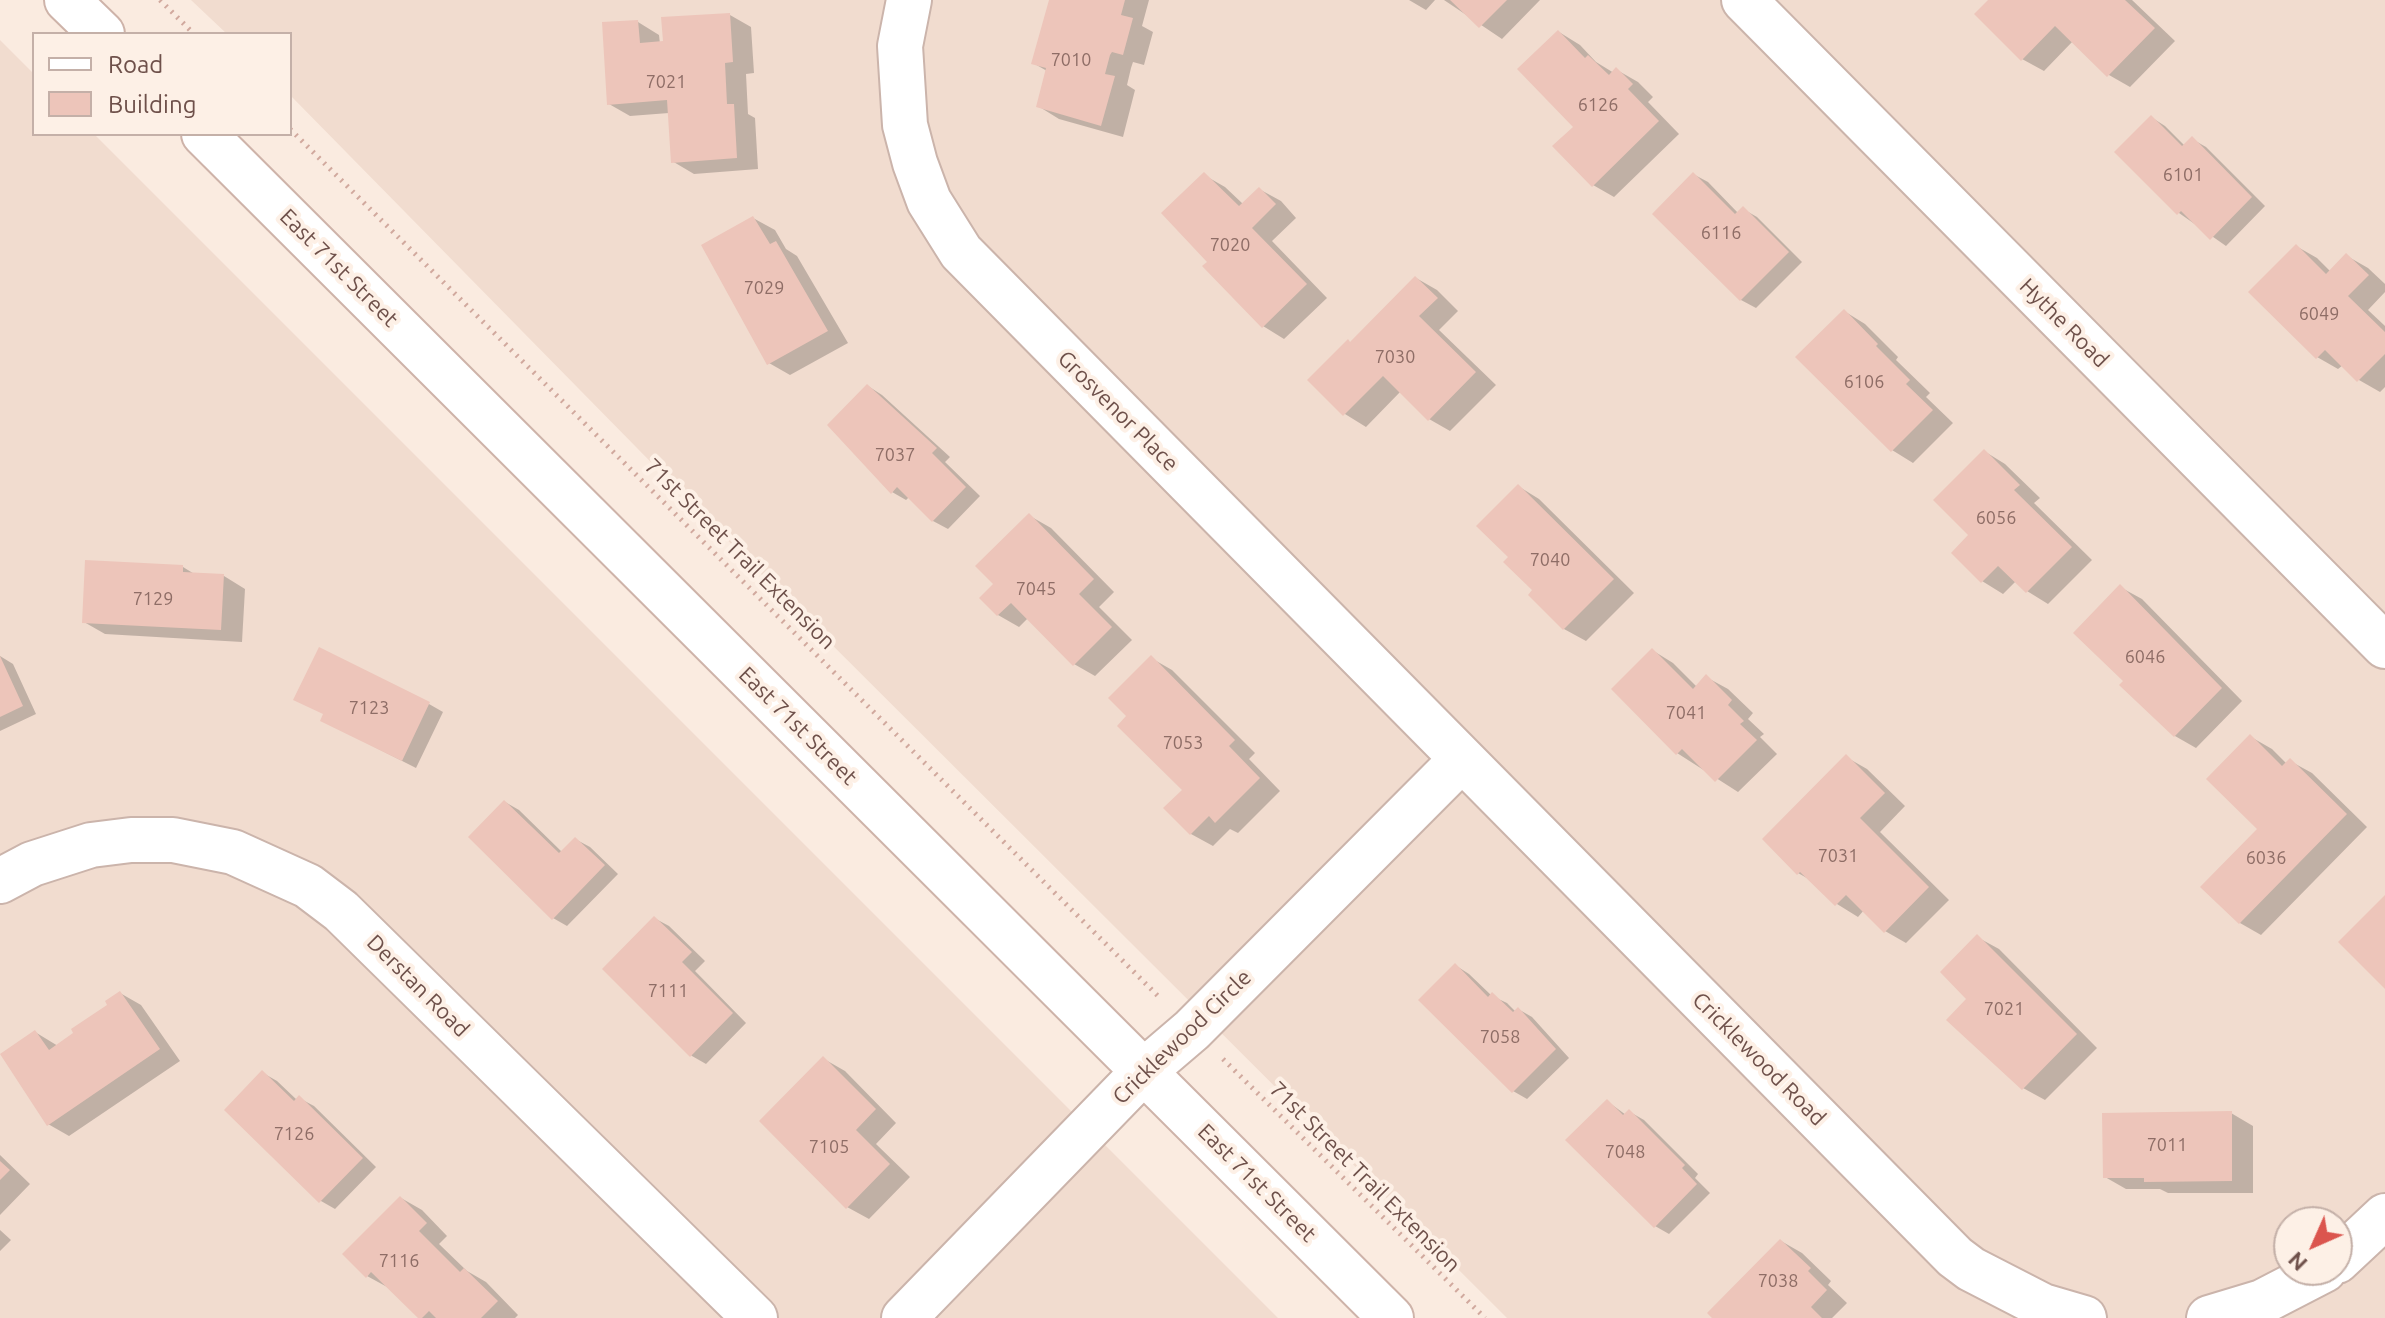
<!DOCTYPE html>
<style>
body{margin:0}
#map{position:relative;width:2385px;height:1318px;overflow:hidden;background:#faebe0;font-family:Ubuntu,sans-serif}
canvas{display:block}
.legend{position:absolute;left:32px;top:32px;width:260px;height:104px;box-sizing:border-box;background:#fdf0e6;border:2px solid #c4b0a8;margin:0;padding:10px 14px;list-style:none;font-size:24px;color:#6e504a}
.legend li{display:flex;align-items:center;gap:16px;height:40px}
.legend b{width:40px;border:2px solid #c4b0a8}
.north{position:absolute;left:2273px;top:1206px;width:80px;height:80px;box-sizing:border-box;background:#fdf0e6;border:2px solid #c4b0a8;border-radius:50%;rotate:225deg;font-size:22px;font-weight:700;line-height:32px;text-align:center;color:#6e504a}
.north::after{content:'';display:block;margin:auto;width:28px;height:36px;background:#db554e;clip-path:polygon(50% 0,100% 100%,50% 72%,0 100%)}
</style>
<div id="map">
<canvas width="2385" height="1318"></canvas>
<ul class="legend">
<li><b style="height:10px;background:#fff"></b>Road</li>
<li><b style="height:22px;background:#edc5ba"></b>Building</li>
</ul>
<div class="north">N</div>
</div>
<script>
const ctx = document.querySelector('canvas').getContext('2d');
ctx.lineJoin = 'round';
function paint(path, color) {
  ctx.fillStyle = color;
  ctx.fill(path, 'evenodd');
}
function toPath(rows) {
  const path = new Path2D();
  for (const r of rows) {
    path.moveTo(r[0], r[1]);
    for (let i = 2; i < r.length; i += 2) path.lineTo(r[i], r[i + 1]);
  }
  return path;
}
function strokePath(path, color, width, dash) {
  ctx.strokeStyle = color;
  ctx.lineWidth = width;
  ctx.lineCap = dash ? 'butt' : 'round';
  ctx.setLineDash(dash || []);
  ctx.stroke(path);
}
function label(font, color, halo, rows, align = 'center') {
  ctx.font = font + ' Ubuntu,sans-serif';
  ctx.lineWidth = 8;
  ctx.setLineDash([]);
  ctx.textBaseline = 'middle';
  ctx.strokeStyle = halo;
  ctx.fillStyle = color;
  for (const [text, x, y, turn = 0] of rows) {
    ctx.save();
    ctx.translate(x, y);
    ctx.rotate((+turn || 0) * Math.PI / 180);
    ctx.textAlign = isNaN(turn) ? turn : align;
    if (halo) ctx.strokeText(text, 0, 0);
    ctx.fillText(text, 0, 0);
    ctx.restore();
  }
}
paint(toPath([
 [191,0,2385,0,2385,1318,1507,1318,752,565,290,95,290,34,227,34],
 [2289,1222,2337,1222,2337,1270,2289,1270],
 [0,40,34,74,34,134,94,134,1278,1318,0,1318]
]), '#f1dccf');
paint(toPath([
 [1051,0,1149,0,1142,26,1153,32,1144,65,1133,62,1131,68,1127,85,1135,90,1123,137,1059,119,1038,106,1047,71,1033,63],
 [1409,0,1435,0,1426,10],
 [1444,0,1540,0,1502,39],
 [1990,0,2132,0,2175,41,2130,87,2109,75,2073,41,2044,71,2022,59],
 [730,15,751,27,754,73,746,74,748,114,755,118,758,169,694,174,672,161,669,113,630,116,609,104,638,22,659,35,660,44],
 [1559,32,1580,45,1596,62,1614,73,1617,70,1638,82,1653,97,1648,102,1679,134,1614,197,1593,185,1576,127],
 [2151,117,2165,126,2185,146,2192,139,2206,147,2265,206,2226,246,2179,213],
 [1693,174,1708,182,1738,213,1743,209,1757,217,1802,262,1756,308,1741,300,1654,214],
 [1204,175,1225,187,1243,204,1259,189,1281,201,1296,218,1272,241,1327,298,1284,339,1263,326,1210,262],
 [753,218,775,230,786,249,797,256,848,343,790,375,769,363],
 [2296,246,2317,258,2331,272,2347,256,2368,268,2385,284,2385,292,2368,310,2385,326,2385,387,2380,392,2359,380,2343,365,2338,369,2317,357],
 [1416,278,1437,290,1458,311,1439,330,1496,385,1450,431,1429,419,1401,391,1366,427,1345,414,1310,380,1351,344],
 [1844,311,1865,324,1898,357,1896,360,1930,393,1926,397,1953,423,1913,463,1892,450],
 [868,386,882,395,950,457,945,462,980,496,948,529,933,521,909,497,906,500,892,492],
 [1984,451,2005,464,2040,498,2034,503,2092,560,2048,604,2027,591,2016,581,2003,594,1982,581,1971,535],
 [1518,486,1539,499,1634,593,1586,641,1564,629,1530,595,1535,590,1511,557],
 [1030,516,1051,528,1114,592,1099,607,1132,640,1095,676,1074,664,1028,618,1019,627,998,615,996,584],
 [183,567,196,575,224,576,245,589,242,642,105,634,84,622],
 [2120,587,2142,599,2242,701,2196,748,2175,736,2126,681],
 [1652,650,1673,663,1697,687,1706,677,1728,689,1753,713,1748,719,1764,734,1760,737,1777,754,1738,792,1677,753],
 [0,656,13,664,36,714,0,731],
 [1151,658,1172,670,1255,753,1249,759,1280,791,1238,833,1230,829,1213,846,1191,834,1185,790],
 [429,704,443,712,416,768,337,728,325,715],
 [2251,737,2272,749,2287,764,2290,761,2312,773,2367,827,2261,935,2240,923,2259,829],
 [1846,757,1867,769,1905,806,1880,832,1949,900,1906,943,1885,931,1864,910,1858,917,1837,904,1814,882,1798,873],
 [505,802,519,810,562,852,575,839,590,847,618,874,567,926,553,918],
 [654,918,669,926,705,961,695,971,746,1023,706,1064,692,1056,605,969],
 [1977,937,1999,949,2097,1048,2045,1100,2023,1088,1969,999],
 [1455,965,1469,974,1492,996,1507,1003,1516,1012,1518,1009,1532,1017,1569,1058,1527,1099,1513,1091],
 [120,993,141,1005,180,1061,69,1136,48,1124,35,1032,58,1046,109,1006],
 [824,1059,845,1071,896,1123,876,1144,910,1177,869,1219,847,1207],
 [263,1073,277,1081,297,1100,299,1098,314,1106,376,1167,335,1209,321,1201],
 [1607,1101,1626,1115,1630,1112,1644,1120,1698,1174,1695,1178,1710,1193,1669,1234,1655,1226],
 [2231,1113,2253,1126,2253,1193,2168,1193,2160,1189,2126,1189,2105,1177],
 [0,1155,30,1184,0,1215],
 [401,1198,422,1210,447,1236,439,1244,467,1271,486,1282,518,1315,515,1318,420,1318,389,1288,367,1276],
 [0,1230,11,1240,0,1251],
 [1781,1241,1802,1253,1831,1281,1828,1285,1847,1303,1832,1318,1715,1318]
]), '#0003');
paint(toPath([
 [1049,0,1125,0,1121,15,1133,18,1123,55,1112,52,1110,55,1105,74,1115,76,1101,126,1036,107,1046,68,1031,64],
 [1450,0,1507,0,1479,28],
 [1988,0,2125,0,2155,28,2107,77,2055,26,2021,61,1974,14],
 [730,13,733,62,725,63,727,104,734,104,737,158,671,163,667,100,607,105,602,22,638,20,640,43,663,41,661,17],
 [1558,30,1585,58,1588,55,1609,75,1616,67,1633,84,1628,89,1659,121,1592,187,1552,146,1573,127,1517,69],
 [2151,115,2182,146,2192,136,2252,197,2210,240,2181,211,2177,215,2114,152],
 [1204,172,1239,206,1259,187,1276,204,1252,228,1307,284,1262,328,1202,266,1207,262,1161,213],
 [1693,172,1735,214,1743,206,1789,252,1740,301,1652,214],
 [753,216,770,244,776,241,828,331,767,365,701,245],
 [2296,244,2326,274,2346,253,2369,275,2348,296,2385,332,2385,354,2357,382,2325,350,2316,359,2248,292],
 [1415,276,1438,298,1419,316,1476,372,1428,421,1383,376,1343,416,1307,380,1348,339,1350,342],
 [1844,309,1878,344,1876,346,1910,380,1906,384,1933,410,1891,452,1795,357],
 [867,384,937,448,932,453,966,487,932,522,897,487,891,494,827,425],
 [1984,449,2020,485,2014,490,2072,547,2026,593,1998,566,1981,583,1951,553,1968,535,1933,500],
 [1518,484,1614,579,1563,630,1528,595,1532,590,1503,562,1508,557,1476,526],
 [1029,513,1094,579,1079,594,1112,627,1073,666,1011,603,997,616,979,598,993,584,975,566],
 [85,560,183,565,183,572,224,574,221,630,82,623],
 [2120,584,2222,688,2174,737,2119,685,2123,681,2073,633],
 [319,647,430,702,402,761,320,721,323,714,293,700],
 [1652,648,1693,689,1706,674,1732,700,1728,705,1744,721,1740,724,1757,740,1715,782,1682,749,1676,755,1611,689],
 [1151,655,1235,740,1229,746,1260,778,1215,823,1209,816,1190,835,1163,808,1182,790,1117,726,1126,716,1108,698],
 [0,656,23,706,0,717],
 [2250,734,2282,766,2290,758,2347,814,2239,924,2200,887,2257,829,2206,779],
 [1846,754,1885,793,1860,818,1929,887,1884,933,1846,895,1835,906,1800,872,1797,875,1762,839],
 [504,800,559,853,575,837,605,865,552,920,468,837],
 [2385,895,2385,989,2338,942],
 [654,916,692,952,682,962,733,1013,690,1057,602,969],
 [1977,934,2077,1034,2022,1090,1946,1020,1966,999,1940,972],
 [1455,963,1488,997,1492,992,1513,1012,1518,1007,1556,1049,1512,1093,1418,1000],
 [120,991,160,1049,47,1126,0,1054,35,1030,49,1050,73,1033,71,1029,107,1005,105,1001],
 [823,1056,876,1109,856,1130,890,1164,846,1209,759,1121],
 [262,1070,294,1101,299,1095,363,1158,319,1203,224,1110],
 [1607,1099,1623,1115,1629,1109,1685,1165,1682,1168,1697,1184,1654,1228,1565,1140],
 [2232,1111,2232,1181,2144,1182,2144,1178,2103,1178,2102,1113],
 [0,1161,10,1170,0,1180],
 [400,1196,427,1223,419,1231,460,1272,464,1268,498,1301,481,1318,436,1318,429,1311,422,1318,418,1318,371,1272,366,1278,342,1254],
 [1780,1239,1811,1268,1808,1271,1827,1290,1811,1307,1822,1318,1712,1318,1707,1313]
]), '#edc5ba');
const street = toPath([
 [909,0,900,46,905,125,915,163,929,201,961,252,1955,1257,1971,1269,2043,1306,2084,1318],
 [1744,0,2385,646],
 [0,881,32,864,91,845,131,840,173,840,233,852,308,886,341,911,755,1318],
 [2337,1261,2385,1216],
 [904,1318,1144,1071,1192,1030,1462,759],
 [2209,1318,2262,1302,2324,1270]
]);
const secondary = toPath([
 [67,0,102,34],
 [204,134,1391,1318]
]);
strokePath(street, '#cbb4ab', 48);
strokePath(secondary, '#ceb3a9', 48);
strokePath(toPath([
 [160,0,194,34],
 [290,129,1161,999],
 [1223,1059,1485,1318]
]), '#d1a99e', 5, [2, 6]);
strokePath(street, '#fff', 44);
strokePath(secondary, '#fff', 44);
label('18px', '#8e6d66', null, [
 ["7010",1071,60],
 ["7021",666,82],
 ["6126",1598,105],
 ["6101",2183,175],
 ["6116",1721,233],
 ["7020",1230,245],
 ["7029",764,288],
 ["6049",2319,314],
 ["7030",1395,357],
 ["6106",1864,382],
 ["7037",895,455],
 ["6056",1996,518],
 ["7040",1550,560],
 ["7045",1036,589],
 ["7129",153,599],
 ["6046",2145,657],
 ["7123",369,708],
 ["7041",1686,713],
 ["7053",1183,743],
 ["7031",1838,856],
 ["6036",2266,858],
 ["7111",668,991],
 ["7021",2004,1009],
 ["7058",1500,1037],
 ["7126",294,1134],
 ["7011",2167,1145],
 ["7105",829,1147],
 ["7048",1625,1152],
 ["7116",399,1261],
 ["7038",1778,1281]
]);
label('22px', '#6e504a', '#fdf0e6', [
 ["East 71st Street",339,268,45],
 ["Hythe Road",2064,323,45],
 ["Grosvenor Place",1118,411,45],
 ["71st Street Trail Extension",740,554,45],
 ["East 71st Street",798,726,45],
 ["Derstan Road",418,986,45],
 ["Cricklewood Circle",1182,1037,-44],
 ["Cricklewood Road",1759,1059,45],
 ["71st Street Trail Extension",1365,1177,45],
 ["East 71st Street",1257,1183,45]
]);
</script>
